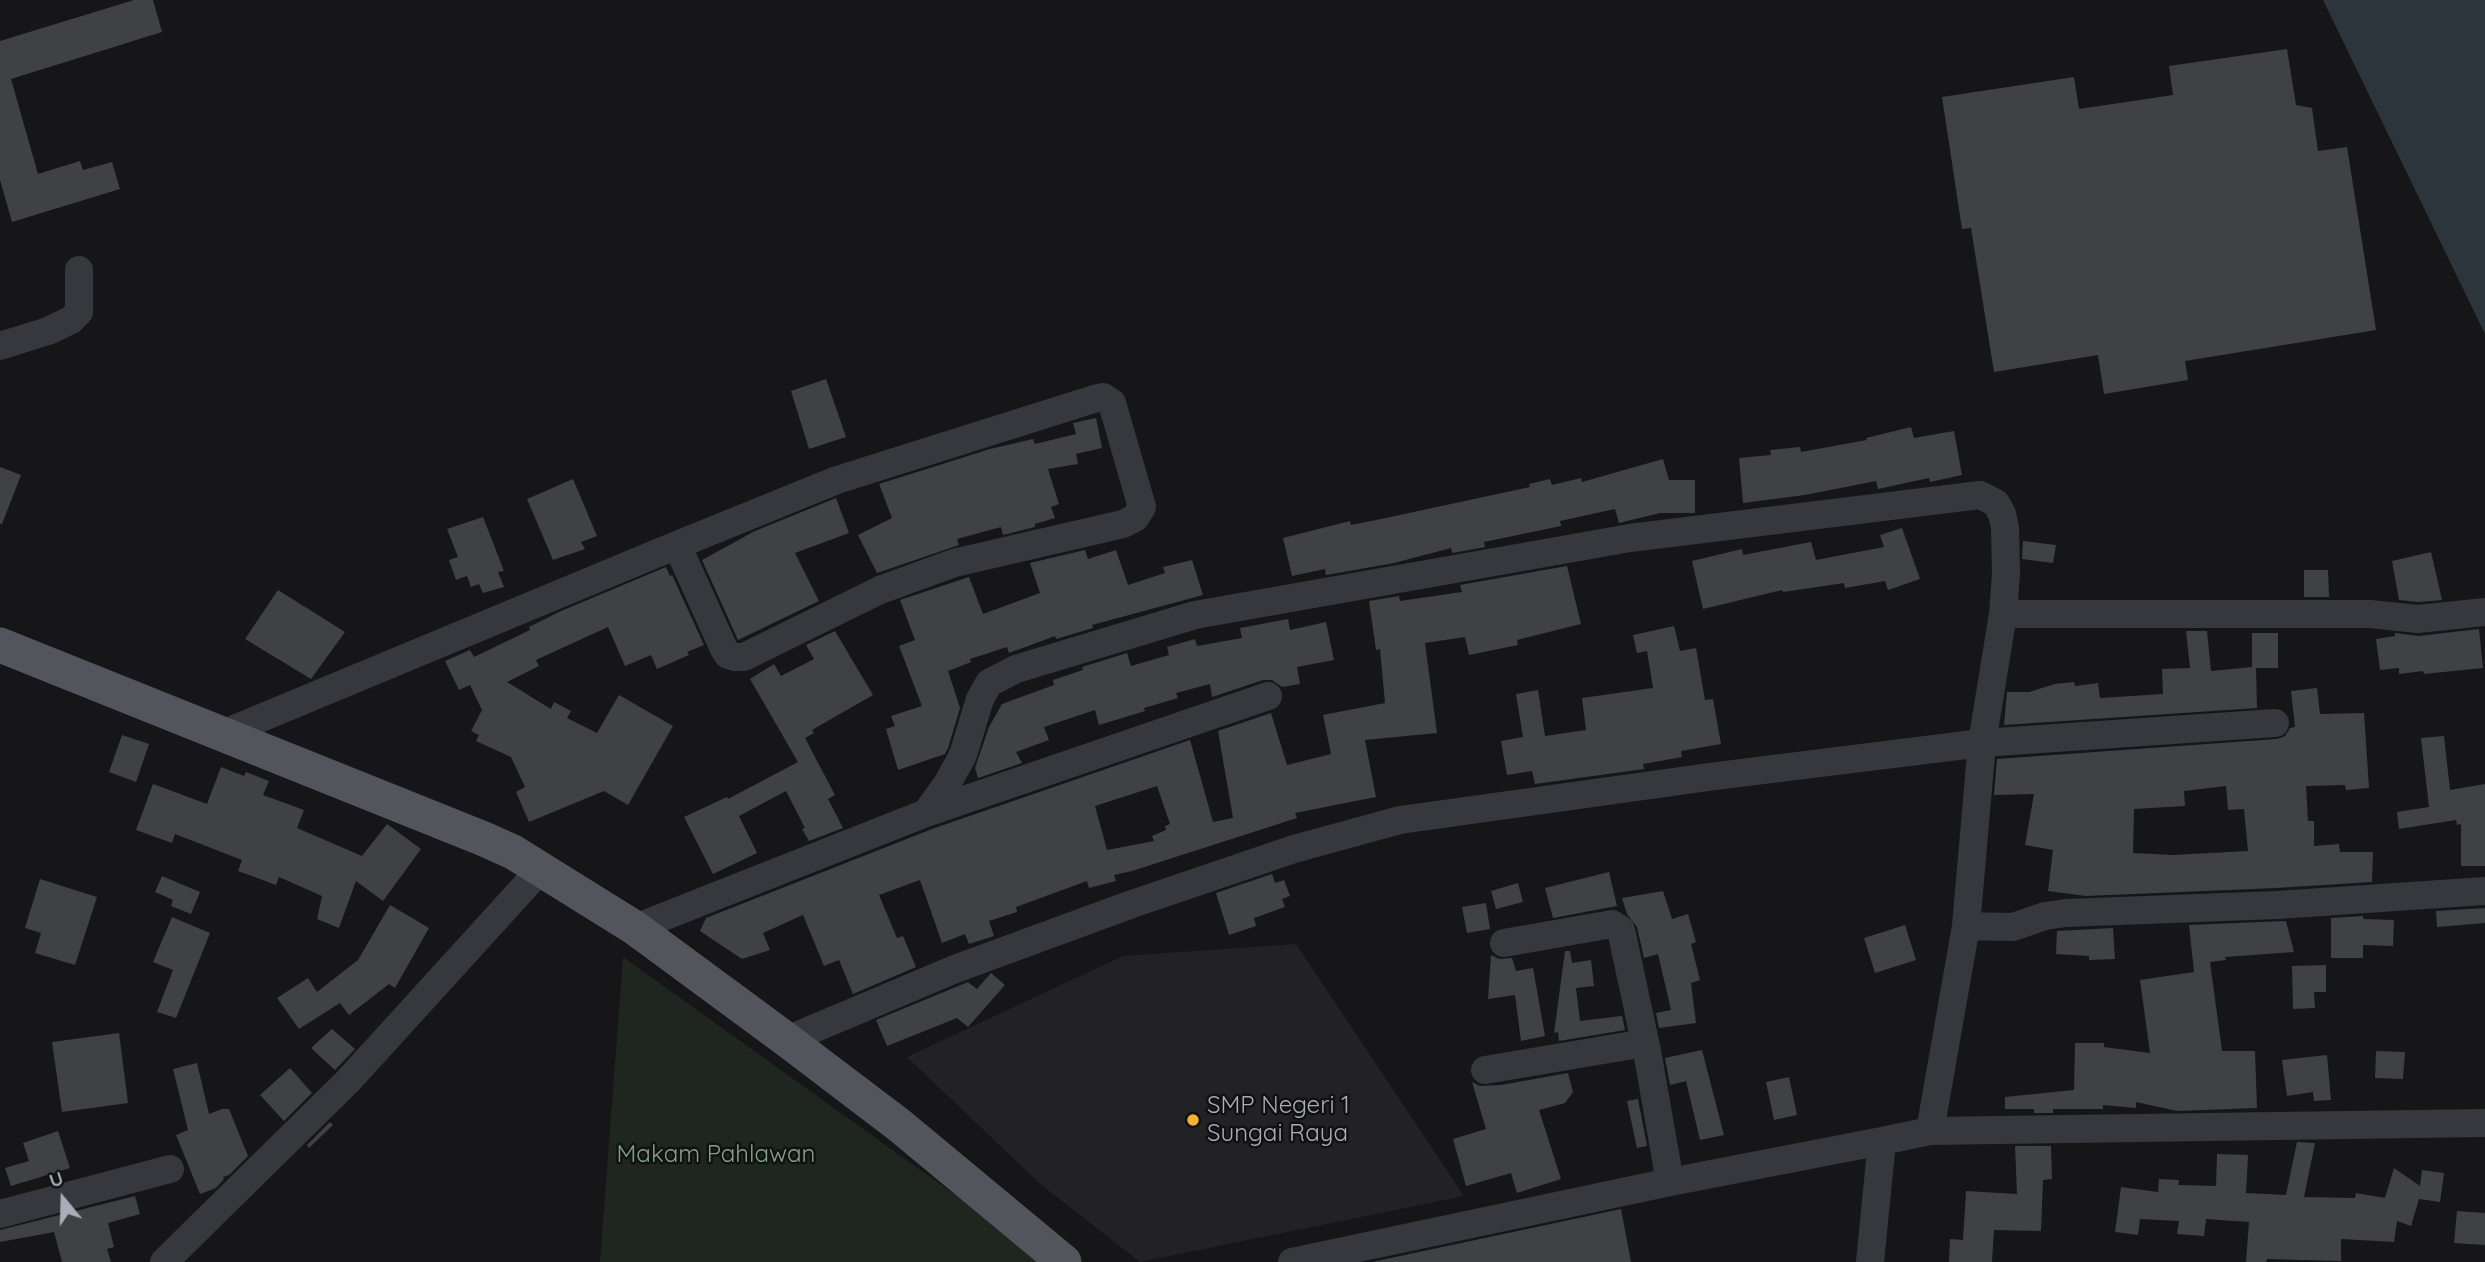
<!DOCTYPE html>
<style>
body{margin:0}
#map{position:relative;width:2485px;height:1262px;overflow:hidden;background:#161618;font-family:Quicksand,sans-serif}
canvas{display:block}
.north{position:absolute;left:28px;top:1164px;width:70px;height:70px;-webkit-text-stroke:5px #111113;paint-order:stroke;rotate:341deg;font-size:19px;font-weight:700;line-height:28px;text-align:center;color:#a8adb8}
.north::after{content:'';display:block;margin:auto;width:24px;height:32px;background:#a8adb8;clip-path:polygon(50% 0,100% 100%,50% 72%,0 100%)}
</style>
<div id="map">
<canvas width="2485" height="1262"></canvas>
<div class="north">U</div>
</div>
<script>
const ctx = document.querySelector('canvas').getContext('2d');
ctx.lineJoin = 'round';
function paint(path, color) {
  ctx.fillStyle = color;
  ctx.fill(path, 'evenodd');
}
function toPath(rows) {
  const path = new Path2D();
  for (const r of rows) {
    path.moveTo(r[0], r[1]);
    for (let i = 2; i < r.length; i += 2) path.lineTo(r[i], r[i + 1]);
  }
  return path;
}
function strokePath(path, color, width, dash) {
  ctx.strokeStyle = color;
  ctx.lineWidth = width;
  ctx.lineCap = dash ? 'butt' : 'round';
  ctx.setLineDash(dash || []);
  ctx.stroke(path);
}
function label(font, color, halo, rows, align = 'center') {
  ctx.font = font + ' Quicksand,sans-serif';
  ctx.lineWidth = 5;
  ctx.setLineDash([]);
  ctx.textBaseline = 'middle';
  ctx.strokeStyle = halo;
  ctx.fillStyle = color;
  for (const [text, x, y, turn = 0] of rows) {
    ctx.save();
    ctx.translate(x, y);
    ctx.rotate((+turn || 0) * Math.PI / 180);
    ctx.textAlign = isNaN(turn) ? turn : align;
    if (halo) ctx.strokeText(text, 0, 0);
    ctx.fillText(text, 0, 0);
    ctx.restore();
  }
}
paint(toPath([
 [1296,944,1464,1196,1140,1262,1039,1183,907,1057,1123,956]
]), '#222225');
paint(toPath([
 [623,957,1000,1227,1041,1262,600,1262]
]), '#1e261f');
paint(toPath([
 [2323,0,2485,0,2485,334]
]), '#2c353c');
paint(toPath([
 [134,0,153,0,162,32,11,79,38,174,80,161,83,170,112,162,120,189,12,222,0,180,0,41],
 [2287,49,2296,105,2312,108,2318,151,2347,147,2376,330,2185,361,2188,380,2104,394,2098,355,1994,372,1971,228,1962,229,1942,97,2074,77,2079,109,2173,95,2169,66],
 [826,379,846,437,809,449,791,391],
 [1096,418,1102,448,1076,454,1078,464,1048,469,1059,504,1051,507,1055,518,1035,524,1035,527,1003,535,1001,527,957,539,959,545,877,573,858,535,892,518,879,484,990,449,1033,439,1035,444,1076,434,1073,423],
 [1911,427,1914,438,1954,431,1962,475,1930,482,1929,478,1878,489,1876,481,1805,495,1743,503,1739,458,1771,455,1770,450,1800,447,1801,452,1867,440,1866,438],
 [1663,459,1669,480,1695,480,1695,513,1660,513,1619,523,1615,509,1560,521,1561,526,1484,542,1485,547,1452,553,1451,548,1394,563,1326,575,1325,569,1292,576,1283,538,1350,521,1351,525,1381,519,1530,487,1529,484,1550,479,1552,485,1581,478,1582,482],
 [0,467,21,475,2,524,0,524],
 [573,479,597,536,581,542,585,549,553,560,527,499],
 [836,498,849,533,795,553,819,601,738,640,702,560,755,531],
 [483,517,504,571,498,572,504,587,483,593,479,584,471,587,467,576,456,580,449,560,458,557,447,529],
 [1902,528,1920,579,1888,590,1885,581,1845,588,1844,583,1783,592,1782,590,1703,609,1692,561,1742,549,1743,555,1811,542,1816,560,1884,547,1880,535],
 [2023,541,2056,545,2053,563,2022,559],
 [1085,550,1088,559,1116,550,1128,585,1165,573,1163,567,1192,560,1203,595,1092,625,1093,628,1056,639,1055,636,1009,653,1007,647,970,659,971,662,948,671,960,708,948,748,945,754,898,770,886,729,895,726,891,716,922,706,899,646,915,640,900,600,969,577,983,614,1040,593,1030,563],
 [2431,552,2442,600,2418,602,2399,600,2392,561],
 [1567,566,1581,624,1517,640,1518,645,1469,655,1465,637,1425,643,1437,733,1365,740,1376,797,1295,813,1297,818,1132,871,1114,875,1116,881,1089,888,1087,881,1016,907,1017,912,989,921,994,936,969,944,965,934,942,943,920,880,879,895,897,938,903,936,916,967,853,994,839,960,824,966,803,915,763,933,770,950,742,959,700,931,706,918,932,829,1190,740,1213,822,1233,818,1218,731,1271,713,1287,765,1331,754,1323,715,1385,703,1380,649,1376,650,1369,601,1399,596,1400,601,1462,592,1460,585],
 [1157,786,1170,824,1165,826,1166,830,1152,836,1154,841,1107,850,1095,806],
 [666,567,670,576,672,575,704,645,687,652,689,655,657,669,651,655,625,666,608,627,536,660,539,666,507,682,551,709,554,702,571,711,567,718,597,733,619,695,673,726,628,805,604,791,529,822,516,792,525,787,511,757,476,741,479,735,471,731,482,710,470,685,459,690,445,661,470,650,474,657,530,630,529,627,561,611],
 [2304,570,2328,570,2329,597,2304,597],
 [278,590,345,632,311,679,245,639],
 [1288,619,1290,630,1326,622,1334,660,1297,667,1300,684,1282,687,1272,680,1263,680,1212,697,1210,684,1176,693,1178,698,1144,708,1145,711,1099,725,1095,710,1044,727,1049,740,1016,752,1022,763,978,778,975,768,989,727,1002,704,1054,685,1053,680,1083,670,1082,667,1127,653,1131,666,1169,655,1167,647,1195,639,1197,646,1242,638,1240,628],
 [1674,626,1680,651,1696,648,1705,700,1713,699,1721,744,1681,751,1682,757,1643,764,1644,769,1535,784,1532,771,1507,775,1501,741,1523,737,1516,694,1538,690,1545,736,1586,730,1582,698,1653,688,1647,651,1637,653,1633,635],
 [2479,629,2483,668,2424,674,2423,671,2399,674,2399,668,2380,670,2376,639,2395,636,2395,633,2419,636],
 [835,631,873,695,812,730,814,733,805,738,835,795,828,799,843,828,809,841,802,829,805,828,786,791,739,816,757,853,713,874,684,817,727,797,728,799,798,762,750,679,774,664,781,676,814,659,806,645],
 [2186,631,2207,631,2211,671,2252,667,2252,633,2278,633,2278,668,2256,668,2257,708,2004,725,2007,692,2029,692,2055,684,2074,682,2075,686,2098,683,2100,698,2163,694,2162,669,2190,668],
 [2317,688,2320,714,2364,713,2369,788,2346,790,2345,785,2306,786,2308,821,2314,821,2314,846,2339,844,2340,852,2373,852,2372,882,2276,888,2086,896,2048,891,2053,850,2025,845,2034,794,1994,795,1997,759,2277,739,2285,736,2290,728,2295,727,2291,691],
 [2226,786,2228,810,2244,809,2248,851,2173,855,2133,853,2134,809,2185,806,2184,791],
 [122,735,149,744,136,782,109,772],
 [2444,736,2450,790,2485,784,2485,866,2461,866,2461,824,2457,825,2456,820,2399,829,2397,812,2429,807,2421,738],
 [221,767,244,776,246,772,269,781,263,795,304,810,297,828,362,856,387,824,421,849,383,901,356,881,339,928,317,919,322,896,279,877,276,885,238,871,242,860,175,834,172,843,136,830,153,784,207,804],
 [1609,872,1617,906,1553,918,1545,888],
 [1272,874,1275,883,1284,880,1290,896,1282,899,1285,907,1254,918,1256,926,1229,935,1216,893],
 [162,876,200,892,191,914,171,906,173,900,155,892],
 [40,879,97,897,75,965,35,953,41,933,25,928],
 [1518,883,1523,902,1496,909,1491,891],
 [1663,891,1672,919,1688,914,1696,942,1691,944,1700,980,1691,983,1696,1023,1659,1028,1656,1013,1671,1010,1658,954,1644,958,1637,927,1627,914,1622,898],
 [1486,903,1490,929,1467,933,1462,907],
 [390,905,429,928,395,988,389,984,349,1015,340,1003,299,1029,277,998,308,978,317,992,358,960],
 [2485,908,2485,923,2437,927,2436,911],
 [2363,916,2363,919,2394,920,2393,946,2363,945,2363,958,2331,958,2331,918],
 [172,917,210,933,176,1018,157,1012,173,970,153,962],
 [2286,921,2294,952,2225,957,2226,960,2210,962,2222,1051,2255,1051,2257,1108,2177,1111,2136,1102,2136,1108,2103,1105,2103,1109,2053,1109,2053,1113,2034,1113,2034,1109,2005,1109,2005,1097,2074,1090,2075,1043,2104,1043,2104,1047,2150,1053,2140,980,2194,972,2189,925],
 [1905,925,1916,960,1875,973,1864,938],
 [2113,928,2115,959,2089,960,2089,956,2056,954,2057,931],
 [1565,951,1570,951,1572,963,1591,960,1594,986,1576,988,1580,1021,1622,1016,1625,1030,1559,1041,1558,1032,1554,1033],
 [1491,955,1499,959,1512,958,1516,971,1533,968,1545,1036,1521,1041,1515,995,1488,999],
 [2326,965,2326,992,2314,992,2315,1008,2293,1009,2292,966],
 [991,973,1005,985,968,1027,957,1018,887,1046,876,1020,968,982,977,989],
 [332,1029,355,1049,335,1070,311,1048],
 [119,1033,128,1103,62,1112,52,1042],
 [1702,1050,1724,1135,1700,1140,1686,1081,1670,1085,1665,1058],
 [2376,1051,2405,1052,2403,1079,2375,1078],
 [2327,1055,2331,1100,2314,1101,2313,1092,2287,1096,2282,1060],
 [197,1063,209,1114,222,1109,229,1109,248,1156,229,1175,223,1177,224,1179,216,1188,200,1194,176,1135,188,1130,173,1069],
 [290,1068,312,1093,284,1121,260,1095],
 [1568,1073,1573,1092,1565,1103,1539,1110,1561,1179,1517,1193,1511,1173,1466,1186,1453,1139,1486,1129,1472,1082,1480,1086,1501,1085],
 [1789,1077,1797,1115,1774,1120,1766,1082],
 [1638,1099,1647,1146,1637,1148,1627,1101],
 [330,1122,333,1125,309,1148,307,1145],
 [58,1131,70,1168,11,1186,5,1168,29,1161,23,1143],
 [2297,1142,2315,1143,2304,1197,2355,1198,2356,1193,2385,1198,2394,1168,2420,1186,2422,1170,2444,1173,2440,1202,2419,1199,2411,1226,2397,1221,2394,1242,2341,1239,2341,1261,2267,1259,2266,1262,2246,1262,2249,1222,2206,1219,2204,1236,2177,1234,2179,1221,2140,1219,2138,1235,2115,1232,2121,1187,2158,1192,2159,1179,2179,1180,2178,1185,2216,1186,2217,1154,2248,1155,2246,1193,2286,1195],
 [2015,1146,2051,1146,2052,1179,2043,1180,2041,1231,1994,1230,1992,1262,1949,1262,1950,1239,1963,1240,1966,1191,2017,1194],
 [135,1196,140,1214,108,1223,114,1247,107,1249,111,1262,62,1262,54,1232,0,1242,0,1230],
 [1621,1209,1631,1262,1372,1262],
 [2457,1211,2485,1213,2485,1245,2454,1243]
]), '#404145');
strokePath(toPath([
 [0,346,48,331,71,320,79,312,79,270],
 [2003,614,2370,614,2418,619,2485,612],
 [220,735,677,545,837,480,1094,399,1103,397,1112,403,1142,507,1135,518,1123,524,954,563,880,590,744,657,735,657,728,655,724,649,677,545],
 [926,813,1268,696],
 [1966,926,2013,927,2045,916,2066,913,2277,905,2485,891],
 [635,928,926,813,947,784,963,755,980,699,989,683,1016,669,1195,615,1630,538,1980,495,1996,503,2002,514,2005,528,2006,574,2003,614,1982,743,1966,926,1930,1131,1882,1141],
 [1504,943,1612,924,1621,930,1647,1051,1670,1182],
 [787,1040,955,969,1132,904,1294,849,1400,820,1716,776,1982,743,2275,723],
 [1485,1070,1645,1043],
 [1930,1131,2485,1123],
 [0,1214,170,1169],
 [164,1262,348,1081,540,870],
 [1292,1262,1670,1182,1882,1141,1870,1262]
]), '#37383d', 28);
strokePath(toPath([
 [0,645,484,839,513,852,635,928,787,1040,899,1125,1064,1262]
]), '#53555c', 35);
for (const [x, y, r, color] of [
 [1193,1120,7,"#f2b134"]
]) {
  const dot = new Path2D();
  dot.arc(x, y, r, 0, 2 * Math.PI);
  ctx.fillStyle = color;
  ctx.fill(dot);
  strokePath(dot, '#111113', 2.5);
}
label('24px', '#a8adb8', '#111113', [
 ["SMP Negeri 1",1207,1106],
 ["Sungai Raya",1207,1134]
], 'left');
label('24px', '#7fa381', '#111113', [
 ["Makam Pahlawan",716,1155]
]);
</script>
